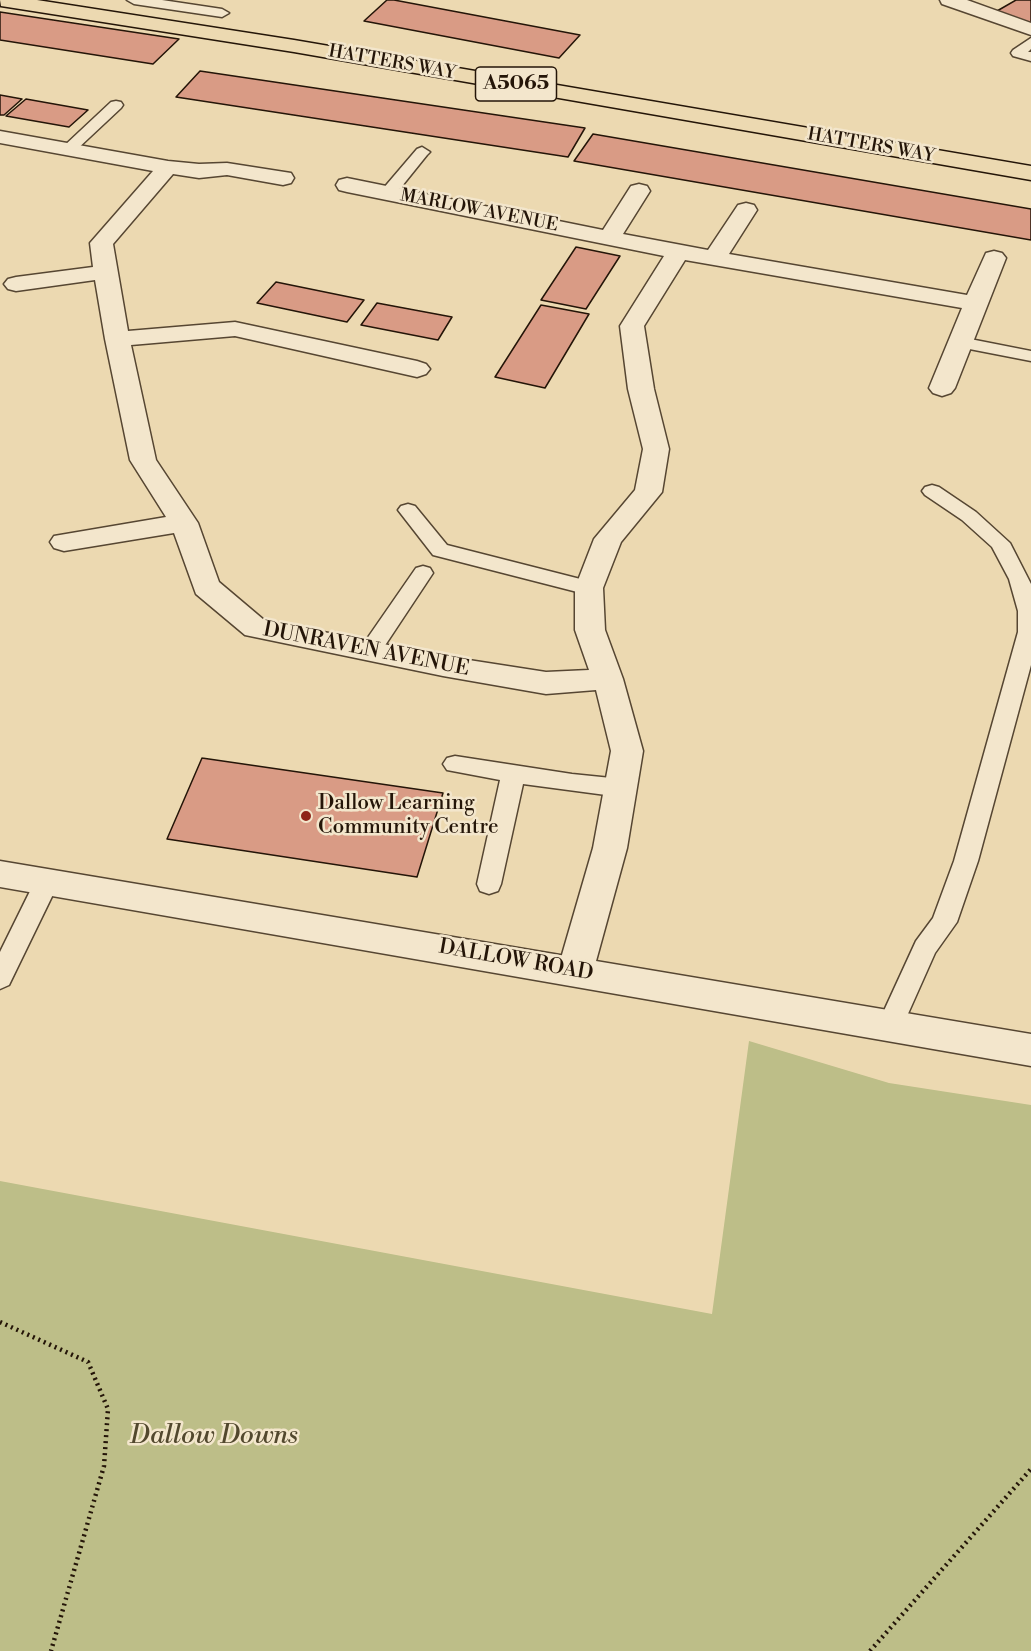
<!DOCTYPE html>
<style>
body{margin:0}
canvas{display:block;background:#ecd9b1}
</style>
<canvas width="1031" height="1651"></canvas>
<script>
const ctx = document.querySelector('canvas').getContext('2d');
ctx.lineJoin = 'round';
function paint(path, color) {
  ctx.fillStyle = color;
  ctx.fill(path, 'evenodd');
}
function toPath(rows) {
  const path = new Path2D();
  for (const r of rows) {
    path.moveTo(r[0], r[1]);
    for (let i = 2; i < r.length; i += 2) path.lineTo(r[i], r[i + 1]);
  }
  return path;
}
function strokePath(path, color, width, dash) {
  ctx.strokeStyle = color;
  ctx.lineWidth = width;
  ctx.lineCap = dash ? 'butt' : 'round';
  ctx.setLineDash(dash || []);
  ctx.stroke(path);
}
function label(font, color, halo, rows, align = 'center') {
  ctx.font = font + ' "Libre Bodoni",serif';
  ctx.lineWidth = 5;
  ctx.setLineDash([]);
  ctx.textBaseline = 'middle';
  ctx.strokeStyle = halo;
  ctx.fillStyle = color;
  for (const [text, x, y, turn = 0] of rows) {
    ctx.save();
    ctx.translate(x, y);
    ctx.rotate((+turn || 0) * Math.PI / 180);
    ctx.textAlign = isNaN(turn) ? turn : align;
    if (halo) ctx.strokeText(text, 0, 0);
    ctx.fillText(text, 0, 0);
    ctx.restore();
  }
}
paint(toPath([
 [749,1041,889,1083,1031,1105,1031,1651,0,1651,0,1181,712,1314]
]), '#bdbe88');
const building = toPath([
 [387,0,394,0,580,35,559,58,364,21,387,0],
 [1016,0,1031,0,1031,23,997,11,1016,0],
 [0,12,179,39,153,64,0,40,0,12],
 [200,71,585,128,568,157,176,97,200,71],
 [0,95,22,99,4,115,0,115,0,95],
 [26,99,88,110,69,127,6,116,26,99],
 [593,134,1031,209,1031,240,574,161,593,134],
 [576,247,620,256,586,309,541,300,576,247],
 [276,282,364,300,347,322,257,303,276,282],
 [377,303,452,317,438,340,361,325,377,303],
 [541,305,589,314,545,388,495,377,541,305],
 [202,758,443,793,417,877,167,839,202,758]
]);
paint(building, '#d99b85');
strokePath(building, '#241508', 1.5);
const service = toPath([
 [127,0,162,0,222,9,229,13,222,17,134,4,127,0],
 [1031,38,1031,49,1028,52,1031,52,1031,61,1013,56,1011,53,1013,50,1031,38],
 [116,101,121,102,123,105,121,108,74,152,64,152,61,149,64,146,111,102,116,101],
 [422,147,430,152,427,155,394,196,382,196,380,193,382,190,417,149,422,147],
 [960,337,1031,351,1031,361,954,346,951,342,954,338,960,337],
 [932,485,939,487,976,512,1010,543,1031,584,1031,665,978,861,957,922,935,953,899,1034,890,1037,881,1034,877,1026,916,941,933,918,954,861,1018,632,1018,611,1009,579,992,547,962,520,925,495,922,491,925,487,932,485],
 [408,504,415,506,447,545,596,583,600,588,596,593,589,595,433,555,398,510,401,506,408,504],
 [423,566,430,568,433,573,378,656,370,658,362,656,359,651,362,646,416,568,423,566],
 [455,756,572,774,621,779,629,782,633,788,629,794,621,797,523,784,501,884,498,891,489,894,480,891,477,884,500,780,447,770,443,764,447,758,455,756],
 [47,872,56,875,59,882,9,985,0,989,0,952,38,875,47,872]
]);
const minor = toPath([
 [940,0,967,0,1031,23,1031,35,942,4,940,0],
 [0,131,168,161,199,164,227,163,291,173,294,178,291,183,283,185,227,175,199,178,173,174,113,244,128,331,235,322,417,361,426,364,430,369,426,374,417,377,235,336,131,345,156,460,198,523,219,582,264,620,443,656,546,672,589,670,575,630,575,588,594,539,635,490,643,449,628,389,620,326,664,256,347,192,339,190,336,185,339,180,347,178,603,230,631,186,639,184,647,186,650,191,623,234,708,250,738,205,746,203,754,205,757,210,729,254,967,295,986,253,994,251,1002,253,1006,258,955,388,951,393,942,396,933,393,929,388,962,308,685,260,644,326,654,389,669,449,662,492,621,542,603,588,605,630,623,679,643,751,627,848,593,972,588,982,575,986,562,982,557,972,593,848,611,751,596,690,546,694,443,676,245,635,196,594,174,533,64,551,54,548,50,542,54,536,166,517,130,460,105,339,95,280,16,291,8,289,4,284,8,279,16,277,93,267,90,243,153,171,0,143,0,131]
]);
const tertiary = toPath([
 [0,861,1031,1034,1031,1066,0,887,0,861]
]);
const primary = toPath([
 [0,0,37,0,294,40,1031,166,1031,180,294,52,1,6,0,0]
]);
strokePath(service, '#564632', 3);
strokePath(minor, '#564632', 3);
strokePath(tertiary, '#564632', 3);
strokePath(primary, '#241508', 3);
strokePath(toPath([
 [0,1322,88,1362,108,1409,104,1466,51,1651],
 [870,1651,1031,1469]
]), '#241508', 4.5, [2, 4]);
paint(service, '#f3e6cc');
paint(minor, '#f3e6cc');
paint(tertiary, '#f3e6cc');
paint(primary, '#ecd9b1');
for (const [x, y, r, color] of [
 [306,816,6,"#8f2418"]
]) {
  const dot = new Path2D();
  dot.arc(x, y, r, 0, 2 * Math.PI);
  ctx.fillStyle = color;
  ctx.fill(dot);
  strokePath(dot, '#f3e6cc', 2);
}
label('18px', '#241508', '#f3e6cc', [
 ["HATTERS WAY",392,63,10],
 ["HATTERS WAY",871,146,10],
 ["MARLOW AVENUE",479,211,11]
]);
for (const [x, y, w] of [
 [516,84,81]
]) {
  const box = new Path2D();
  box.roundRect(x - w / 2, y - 17, w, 34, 4.5);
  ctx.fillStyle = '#f3e6cc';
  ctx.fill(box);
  strokePath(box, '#241508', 1.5);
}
label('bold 20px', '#241508', null, [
 ["A5065",516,84]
]);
label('21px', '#241508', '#f3e6cc', [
 ["DUNRAVEN AVENUE",366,650,11],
 ["DALLOW ROAD",516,961,10]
]);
label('21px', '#241508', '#f3e6cc', [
 ["Dallow Learning",318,804],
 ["Community Centre",318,828]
], 'left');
label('italic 26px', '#52482e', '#f3e6cc', [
 ["Dallow Downs",214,1437]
]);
</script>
